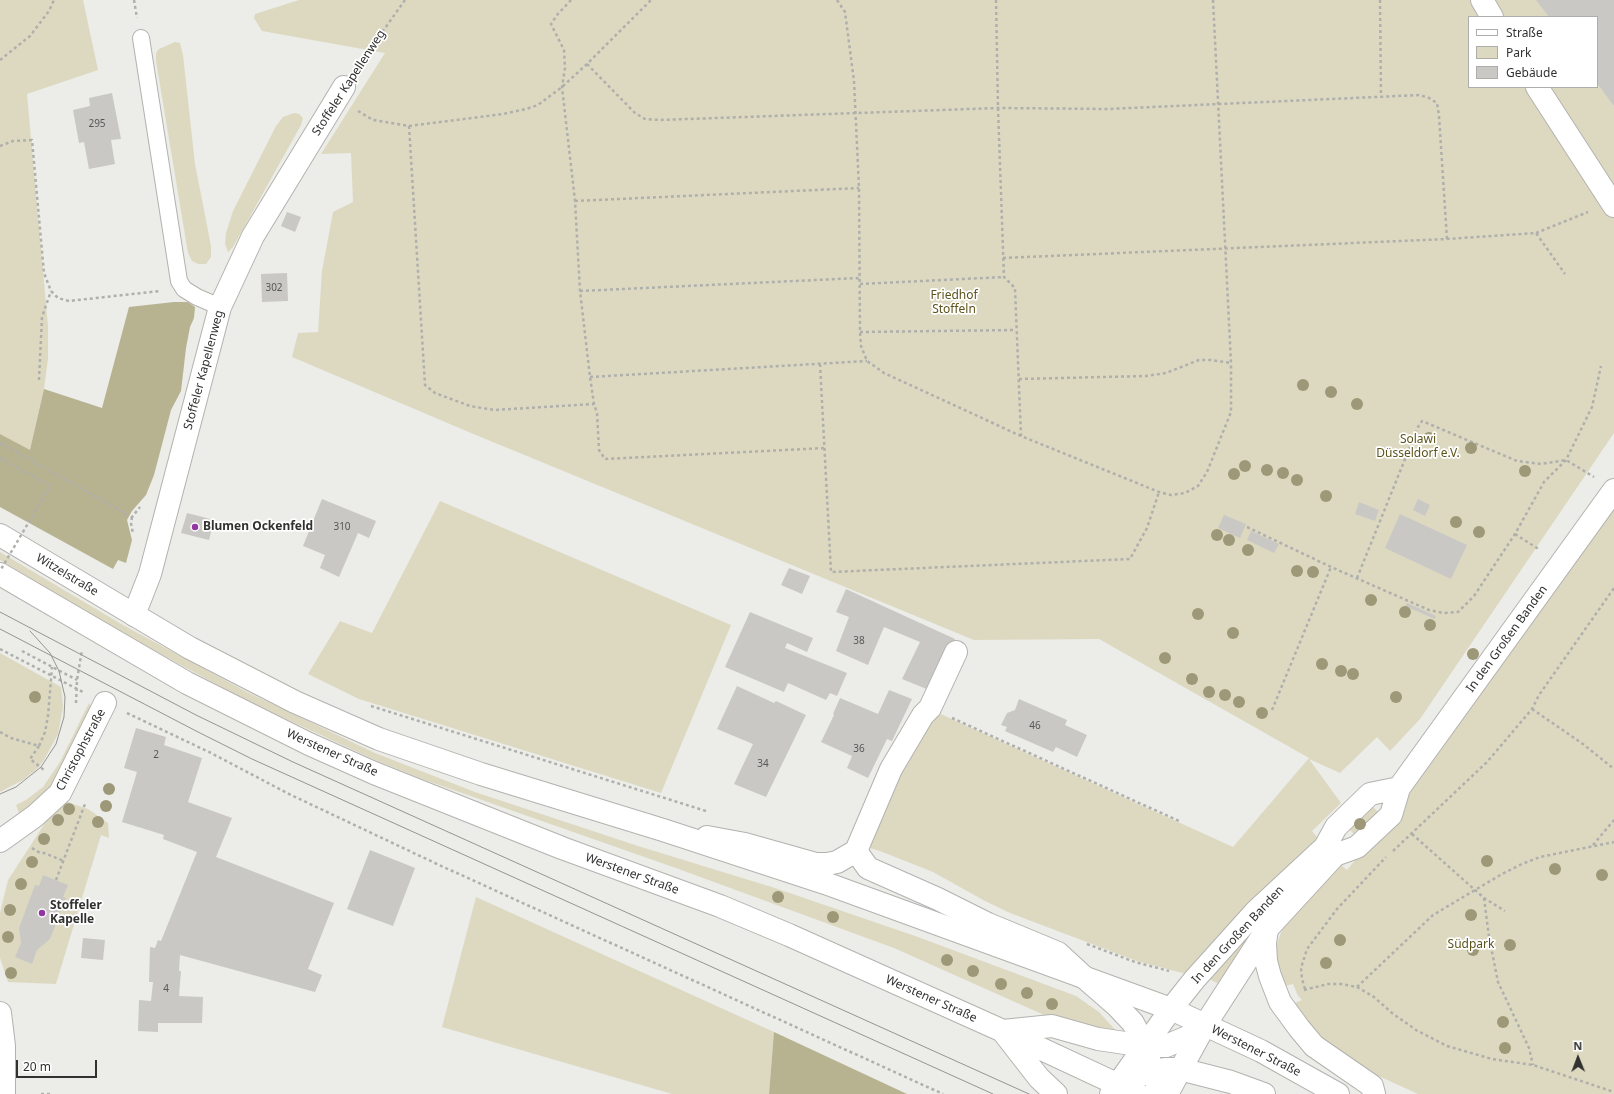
<!DOCTYPE html>
<meta charset="utf-8">
<style>
body{margin:0}
#map{position:relative;width:1614px;height:1094px;overflow:hidden;background:#ecece8;font-family:"Noto Sans",sans-serif}
canvas{display:block}
.legend{position:absolute;left:1468px;top:16px;width:130px;height:72px;box-sizing:border-box;background:#fff;border:1px solid #adadac;margin:0;padding:5px 7px;list-style:none;font-size:12px;color:#313130}
.legend li{display:flex;align-items:center;gap:8px;height:20px}
.legend b{width:20px;border:1px solid #adadac}
.north{position:absolute;left:1558px;top:1038px;width:40px;height:40px;-webkit-text-stroke:3px #fff;paint-order:stroke;rotate:359deg;font-size:11px;font-weight:700;line-height:16px;text-align:center;color:#313130}
.north::after{content:'';display:block;margin:auto;width:14px;height:18px;background:#313130;clip-path:polygon(50% 0,100% 100%,50% 72%,0 100%)}
.scale{position:absolute;left:16px;top:1060px;width:81px;height:18px;box-sizing:border-box;border:2px solid #313130;border-top:0;padding-left:5px;font-size:12px;line-height:14px;white-space:nowrap;color:#313130;-webkit-text-stroke:3px #fff;paint-order:stroke}
</style>
<div id="map">
<canvas width="1614" height="1094"></canvas>
<ul class="legend">
<li><b style="height:5px;background:#fff"></b>Straße</li>
<li><b style="height:11px;background:#ddd9c1"></b>Park</li>
<li><b style="height:11px;background:#c9c8c5"></b>Gebäude</li>
</ul>
<div class="north">N</div>
<div class="scale">20 m</div>
</div>
<script>
const ctx = document.querySelector('canvas').getContext('2d');
ctx.lineJoin = 'round';
function paint(path, color) {
  ctx.fillStyle = color;
  ctx.fill(path, 'evenodd');
}
function toPath(rows) {
  const path = new Path2D();
  for (const r of rows) {
    path.moveTo(r[0], r[1]);
    for (let i = 2; i < r.length; i += 2) path.lineTo(r[i], r[i + 1]);
  }
  return path;
}
function strokePath(path, color, width, dash) {
  ctx.strokeStyle = color;
  ctx.lineWidth = width;
  ctx.lineCap = dash ? 'butt' : 'round';
  ctx.setLineDash(dash || []);
  ctx.stroke(path);
}
function label(font, color, halo, rows, align = 'center') {
  ctx.font = font + ' "Noto Sans",sans-serif';
  ctx.lineWidth = 3.5;
  ctx.setLineDash([]);
  ctx.textBaseline = 'middle';
  ctx.strokeStyle = halo;
  ctx.fillStyle = color;
  for (const [text, x, y, turn = 0] of rows) {
    ctx.save();
    ctx.translate(x, y);
    ctx.rotate((+turn || 0) * Math.PI / 180);
    ctx.textAlign = isNaN(turn) ? turn : align;
    if (halo) ctx.strokeText(text, 0, 0);
    ctx.fillText(text, 0, 0);
    ctx.restore();
  }
}
paint(toPath([
 [0,0,83,0,98,70,27,94,48,326,48,359,44,389,30,451,0,434],
 [299,0,1614,0,1614,433,1420,719,1390,751,1377,737,1340,773,1309,759,1341,803,1312,831,1322,843,1186,974,1137,961,1010,913,985,901,933,872,880,851,863,846,932,710,1233,847,1309,758,1099,639,974,640,471,433,292,357,298,333,318,332,322,271,333,212,353,202,351,153,321,154,385,53,262,31,254,18,255,14],
 [1469,17,1597,17,1597,87,1469,87],
 [175,42,180,43,183,55,195,164,211,246,211,257,206,264,198,264,192,261,188,253,156,61,156,53,159,49],
 [294,113,299,114,303,118,301,125,233,247,228,252,225,244,226,233,233,211,276,126,283,117],
 [1614,486,1614,1094,1418,1094,1372,1073,1319,1036,1293,1004,1302,1000,1298,996,1293,984,1281,987,1274,957,1278,941,1283,927,1339,863,1347,870,1410,793],
 [440,501,731,625,661,793,359,699,308,674,340,621,372,633],
 [0,552,123,625,247,692,375,753,475,792,638,846,775,888,918,937,1076,996,1099,1012,1119,1034,1053,1019,894,948,673,867,422,779,375,760,286,719,227,690,116,630,0,560],
 [0,653,61,687,63,707,58,734,44,760,37,769,23,780,0,792],
 [89,703,91,707,63,772,43,796,22,812,19,813,16,805,26,800,43,787,60,762],
 [60,800,88,809,108,823,109,838,101,835,56,984,8,982,0,958,0,913,8,880],
 [1370,804,1381,815,1357,837,1347,827],
 [1288,889,1219,984,1207,978],
 [476,897,774,1032,769,1094,672,1094,442,1027]
]), '#ddd9c1');
paint(toPath([
 [174,302,188,302,195,307,194,318,190,327,186,348,181,391,171,410,154,475,146,495,132,511,127,520,132,540,126,563,118,560,113,569,0,507,0,434,30,450,44,389,102,408,129,307],
 [774,1032,907,1094,769,1094]
]), '#b7b290');
paint(toPath([
 [1536,0,1614,0,1614,106,1597,83,1597,17,1549,17],
 [112,93,121,139,111,140,115,164,89,169,84,142,79,143,73,110,90,106,89,98],
 [287,212,301,217,295,232,281,226],
 [287,273,288,301,262,302,261,274],
 [322,499,376,521,369,538,358,533,339,577,320,568,325,555,303,546],
 [1418,499,1430,505,1425,516,1413,510],
 [1359,502,1379,510,1375,521,1355,514],
 [187,513,214,520,209,540,181,533],
 [1400,514,1467,545,1451,579,1385,548],
 [1224,515,1246,524,1240,538,1218,528],
 [1251,531,1279,544,1274,553,1247,540],
 [789,568,810,576,802,594,781,585],
 [846,589,955,639,929,690,902,679,920,642,884,627,868,665,836,651,849,617,836,612],
 [1407,603,1436,616,1435,619,1405,606],
 [750,612,813,638,807,652,787,643,785,648,847,673,837,696,830,693,826,700,788,683,784,692,725,667],
 [737,686,774,703,776,701,806,715,766,797,734,784,753,744,717,729],
 [889,690,912,699,892,741,887,739,868,778,847,768,852,756,821,742,834,715,833,714,840,698,878,714],
 [1019,699,1067,720,1065,725,1087,735,1077,757,1056,747,1053,752,1005,731,1007,727,1001,725,1007,713,1015,710],
 [136,728,166,737,164,745,202,758,188,802,232,818,216,857,334,903,308,969,322,975,315,992,180,955,179,971,181,971,179,996,203,997,202,1023,158,1023,158,1032,138,1031,139,1000,151,1001,153,982,149,982,150,947,155,948,158,940,161,941,197,852,163,839,164,835,122,822,137,772,124,768],
 [370,850,415,868,393,926,347,909],
 [43,875,68,885,63,897,66,898,50,939,37,950,32,964,15,957,21,943,19,928,35,885,39,886],
 [83,938,105,940,103,960,81,958]
]), '#c9c8c5');
const service = toPath([
 [141,38,179,281,184,289,197,297,220,307]
]);
const minor = toPath([
 [1482,0,1492,17],
 [1537,87,1614,206],
 [134,615,150,574,220,307,253,236,344,87],
 [707,837,745,844,816,864,827,864,837,862,856,851,891,769,923,715,930,708,956,652],
 [0,841,35,816,60,793,105,703],
 [856,851,868,868,938,899,988,924,1058,953,1083,976],
 [1171,1009,1194,980,1256,911,1325,847,1336,827,1370,794,1399,788],
 [0,1013,4,1046,4,1094],
 [1205,1025,1267,929,1335,855,1357,847,1391,815,1399,788,1614,490]
]);
const tertiary = toPath([
 [1086,979,1117,1006,1133,1023,1145,1046,1160,1094],
 [1111,1094,1171,1009],
 [1167,1094,1205,1025]
]);
const primary = toPath([
 [0,535,190,648,295,702,379,739,481,774,663,830,825,883,1171,1009,1261,1051,1338,1094],
 [0,574,187,683,309,744,374,773,562,848,720,906,789,935,1003,1031,1138,1094],
 [1267,929,1265,943,1266,961,1270,976,1280,1002,1299,1028,1314,1046,1372,1086,1374,1094],
 [1003,1031,1052,1026,1098,1039,1145,1046,1166,1046,1190,1036,1205,1025],
 [1004,1033,1039,1078,1056,1094],
 [1117,1084,1134,1077,1154,1071,1165,1069,1180,1069,1231,1082,1264,1094]
]);
strokePath(service, '#b3b2af', 18);
strokePath(minor, '#b3b2af', 24);
strokePath(tertiary, '#b3b2af', 24);
strokePath(primary, '#b3b2af', 24);
strokePath(toPath([
 [134,0,137,18],
 [571,0,557,15,551,24,564,50,565,68,562,87,575,201,580,291,590,377,594,404,597,413,599,450,605,459,825,448],
 [837,0,845,12,854,81,859,188,860,332,861,346,867,361,884,373,1021,436,1159,492,1171,495,1185,493,1198,486,1207,472,1231,412,1231,363,1213,0],
 [996,0,998,108,1004,277,1015,288,1021,436],
 [1380,0,1381,96],
 [0,60,30,36,49,11,54,0],
 [587,64,635,113,645,119,660,120,998,108,1108,109,1420,95,1429,98,1437,103,1439,116,1447,239],
 [358,66,405,0],
 [358,111,373,120,409,126,503,114,526,109,538,105,562,87,587,64,651,0],
 [409,126,425,385,435,393,470,406,494,410,594,404],
 [0,146,13,141,32,140,44,273,51,291,58,298,69,301,160,291],
 [575,201,859,188],
 [1536,233,1588,212],
 [1003,258,1447,239,1536,233,1565,274],
 [860,284,1004,277],
 [580,291,859,278],
 [860,332,1016,330],
 [820,364,831,572,1130,559,1147,528,1159,492],
 [590,377,867,361],
 [1019,379,1146,376,1166,373,1199,360,1211,360,1231,363],
 [39,380,42,317,51,291],
 [0,443,132,517,140,507],
 [132,517,131,523,133,534],
 [1247,527,1331,567,1429,610,1443,613,1458,612,1474,596,1515,534,1544,482,1566,460,1592,407,1601,366],
 [1515,534,1540,550],
 [1357,578,1418,427,1422,421,1517,461,1541,464,1566,460,1594,477],
 [0,649,83,692],
 [22,651,77,680],
 [76,703,77,680,82,650],
 [371,706,706,811],
 [1532,709,1583,744,1614,769],
 [1272,710,1331,567],
 [127,713,211,753,289,794,437,864,943,1094],
 [952,718,1179,821],
 [0,732,11,738,39,746,45,732,48,716,52,667],
 [39,746,30,759,44,770],
 [1412,834,1484,898,1505,911],
 [1593,845,1614,820],
 [32,848,40,853,44,853,64,861],
 [1393,851,1487,762,1532,709,1539,695,1614,588],
 [56,880,85,804],
 [1484,898,1489,937,1498,982,1529,1048,1533,1065],
 [1087,944,1135,962,1169,971],
 [1357,987,1433,915,1502,874,1522,864,1540,857,1614,842],
 [1305,989,1302,979,1301,968,1307,949,1337,909,1386,857],
 [1304,990,1328,984,1341,984,1357,987,1374,997,1392,1013,1416,1030,1447,1046,1492,1059,1533,1065,1614,1092],
 [41,1094,51,1094]
]), '#afafac', 2.5, [3, 3]);
strokePath(service, '#fff', 16);
strokePath(minor, '#fff', 22);
strokePath(tertiary, '#fff', 22);
strokePath(primary, '#fff', 22);
strokePath(toPath([
 [0,612,196,715,293,762,1029,1094],
 [0,629,200,733,252,759,993,1094],
 [0,794,16,787,41,767,56,744,64,717,65,697,59,671,50,653,30,631]
]), '#949491', 1);
strokePath(toPath([
 [0,458,50,486,0,571]
]), '#afafac', 2.5, [3, 3]);
ctx.fillStyle = '#9d9877';
for (const [x, y] of [
 [1303,385],
 [1331,392],
 [1357,404],
 [1429,438],
 [1471,448],
 [1245,466],
 [1267,470],
 [1525,471],
 [1283,473],
 [1234,474],
 [1297,480],
 [1326,496],
 [1456,522],
 [1479,532],
 [1217,535],
 [1229,540],
 [1248,550],
 [1297,571],
 [1313,572],
 [1371,600],
 [1405,612],
 [1198,614],
 [1430,625],
 [1233,633],
 [1473,654],
 [1165,658],
 [1322,664],
 [1341,671],
 [1353,674],
 [1192,679],
 [1209,692],
 [1225,695],
 [35,697],
 [1396,697],
 [1239,702],
 [1262,713],
 [109,789],
 [106,806],
 [69,809],
 [58,820],
 [98,822],
 [1360,824],
 [44,839],
 [1487,861],
 [32,862],
 [1555,869],
 [1602,875],
 [21,884],
 [778,897],
 [10,910],
 [1471,915],
 [833,917],
 [8,937],
 [1340,940],
 [1510,945],
 [1473,950],
 [947,960],
 [1326,963],
 [973,971],
 [11,973],
 [1001,984],
 [1027,993],
 [1052,1004],
 [1503,1022],
 [1505,1048]
]) {
  ctx.beginPath();
  ctx.arc(x, y, 6, 0, 2 * Math.PI);
  ctx.fill();
}
for (const [x, y, r, color] of [
 [195,527,4,"#9236a1"],
 [42,913,4,"#9236a1"]
]) {
  const dot = new Path2D();
  dot.arc(x, y, r, 0, 2 * Math.PI);
  ctx.fillStyle = color;
  ctx.fill(dot);
  strokePath(dot, '#fff', 1.5);
}
label('10px', '#575755', null, [
 ["295",97,124],
 ["302",274,288],
 ["310",342,527],
 ["38",859,641],
 ["46",1035,726],
 ["36",859,749],
 ["2",156,755],
 ["34",763,764],
 ["4",166,989]
]);
label('12px', '#313130', '#fff', [
 ["Stoffeler Kapellenweg",349,83,-57],
 ["Stoffeler Kapellenweg",204,370,-75],
 ["Witzelstraße",67,575,31],
 ["In den Großen Banden",1507,639,-54],
 ["Christophstraße",81,750,-62],
 ["Werstener Straße",332,753,24],
 ["Werstener Straße",632,874,20],
 ["In den Großen Banden",1238,935,-47],
 ["Werstener Straße",931,999,24],
 ["Werstener Straße",1256,1051,27]
]);
label('12px', '#5c531a', '#fff', [
 ["Friedhof",954,296],
 ["Stoffeln",954,310],
 ["Solawi",1418,440],
 ["Düsseldorf e.V.",1418,454],
 ["Südpark",1471,945]
]);
label('bold 12px', '#313130', '#fff', [
 ["Blumen Ockenfeld",203,527],
 ["Stoffeler",50,906],
 ["Kapelle",50,920]
], 'left');
</script>
